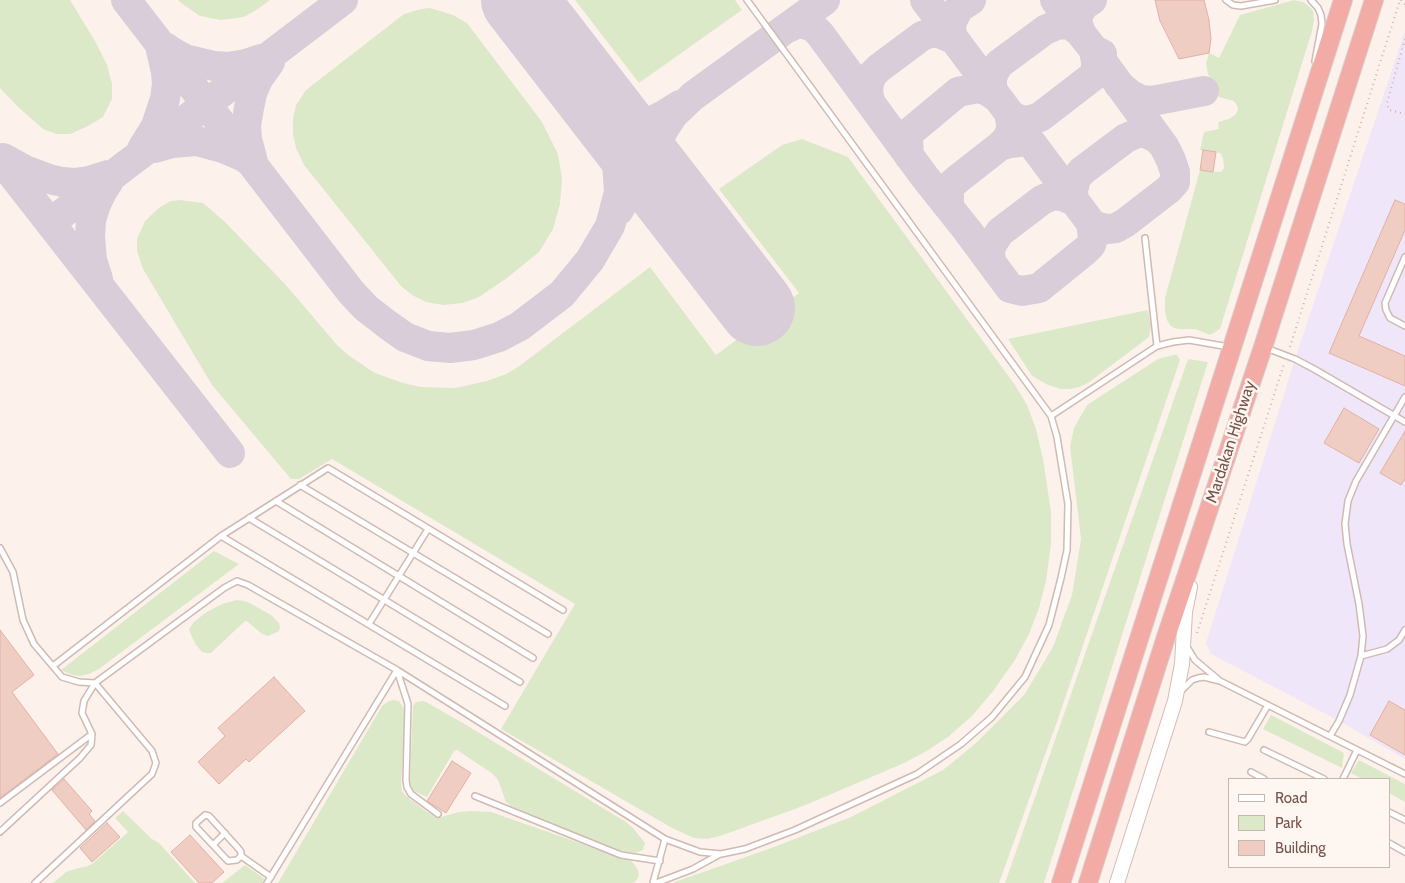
<!DOCTYPE html>
<style>
body{margin:0}
#map{position:relative;width:1405px;height:883px;overflow:hidden;background:#fcf2eb;font-family:Cabin,sans-serif}
canvas{display:block}
.legend{position:absolute;left:1228px;top:778px;width:162px;height:90px;box-sizing:border-box;background:#fef7f1;border:1px solid #c8b6b0;margin:0;padding:6px 9px;list-style:none;font-size:15px;color:#76554e}
.legend li{display:flex;align-items:center;gap:10px;height:25px}
.legend b{width:25px;border:1px solid #c8b6b0}
</style>
<div id="map">
<canvas width="1405" height="883"></canvas>
<ul class="legend">
<li><b style="height:6px;background:#fff"></b>Road</li>
<li><b style="height:14px;background:#dce9c9"></b>Park</li>
<li><b style="height:14px;background:#f0cdc3"></b>Building</li>
</ul>
</div>
<script>
const ctx = document.querySelector('canvas').getContext('2d');
ctx.lineJoin = 'round';
function paint(path, color) {
  ctx.fillStyle = color;
  ctx.fill(path, 'evenodd');
}
function toPath(rows) {
  const path = new Path2D();
  for (const r of rows) {
    path.moveTo(r[0], r[1]);
    for (let i = 2; i < r.length; i += 2) path.lineTo(r[i], r[i + 1]);
  }
  return path;
}
function strokePath(path, color, width, dash) {
  ctx.strokeStyle = color;
  ctx.lineWidth = width;
  ctx.lineCap = dash ? 'butt' : 'round';
  ctx.setLineDash(dash || []);
  ctx.stroke(path);
}
function label(font, color, halo, rows, align = 'center') {
  ctx.font = font + ' Cabin,sans-serif';
  ctx.lineWidth = 5;
  ctx.setLineDash([]);
  ctx.textBaseline = 'middle';
  ctx.strokeStyle = halo;
  ctx.fillStyle = color;
  for (const [text, x, y, turn = 0] of rows) {
    ctx.save();
    ctx.translate(x, y);
    ctx.rotate((+turn || 0) * Math.PI / 180);
    ctx.textAlign = isNaN(turn) ? turn : align;
    if (halo) ctx.strokeText(text, 0, 0);
    ctx.fillText(text, 0, 0);
    ctx.restore();
  }
}
paint(toPath([
 [1405,31,1405,759,1339,721,1211,654,1206,643,1295,359]
]), '#efe7f9');
paint(toPath([
 [0,0,70,0,95,41,107,65,112,84,112,99,103,117,86,127,70,134,56,134,43,129,18,107,0,88],
 [178,0,270,0,258,9,244,17,221,20,200,16,181,3],
 [575,0,735,0,742,10,639,83],
 [1294,0,1303,2,1309,6,1313,11,1314,19,1312,31,1220,329,1210,335,1195,329,1179,329,1174,328,1170,325,1167,320,1165,312,1165,298,1200,170,1219,172,1222,171,1224,168,1223,158,1220,153,1200,150,1204,132,1219,129,1218,122,1229,119,1235,115,1238,110,1237,105,1234,101,1219,97,1208,74,1206,63,1209,53,1219,58,1240,15],
 [430,8,453,15,467,23,542,122,558,154,562,179,560,204,553,229,539,252,507,278,479,297,463,303,443,305,426,302,412,295,401,286,304,165,296,148,293,134,293,119,296,105,306,90,404,14,421,9],
 [802,139,848,157,1015,385,1027,405,1036,429,1043,459,1051,512,1051,544,1046,581,1039,608,1029,634,1015,660,993,691,972,716,948,737,925,752,902,764,803,806,720,836,707,839,694,838,672,828,501,729,575,604,332,459,299,479,291,479,212,385,143,269,137,251,137,239,145,221,160,207,171,201,180,200,203,203,225,222,285,284,337,345,348,355,375,373,403,383,421,387,455,388,487,381,506,374,518,367,650,267,716,355,799,293,719,189,782,145],
 [1148,310,1151,326,1149,337,1088,383,1079,387,1071,389,1061,389,1048,385,1032,376,1008,339],
 [1173,355,1177,355,1180,360,1059,716,999,883,672,883,774,847,851,817,943,770,976,743,1024,695,1053,647,1072,595,1081,539,1070,446,1074,428,1087,405,1158,359],
 [1188,359,1208,362,1044,883,1005,883],
 [214,551,239,564,99,669,89,674,80,676,72,675,61,670],
 [237,600,248,602,271,615,279,623,280,627,279,631,268,636,262,634,248,622,245,621,211,653,206,653,202,652,196,645,191,635,189,629,194,622,205,613,222,604],
 [393,700,399,701,403,707,406,716,401,784,402,791,406,796,427,812,438,818,459,812,470,811,491,812,631,861,635,865,638,870,639,875,636,881,633,883,278,883,382,706,387,702],
 [423,701,426,702,463,723,626,822,633,828,645,843,643,850,635,853,621,851,548,822,511,806,506,802,498,780,493,774,457,750,454,751,427,797,414,791,410,784,410,777,413,706,416,702],
 [1271,715,1344,753,1342,768,1263,729],
 [1359,760,1405,784,1405,802,1389,793,1389,779,1362,779,1351,773],
 [123,811,152,839,159,843,195,883,53,883,66,872,78,868,85,867,92,864,128,832,115,818],
 [245,865,262,877,264,879,263,883,222,883]
]), '#dce9c9');
strokePath(toPath([
 [126,0,351,292,366,308,388,325,405,337,428,346,450,348,474,345,499,337,520,326,562,294,590,260,610,226,619,192,617,161,609,116],
 [1055,0,1094,50,1164,146,1171,160,1175,172,1175,182,1169,189,1125,223,1116,228,1107,229,1098,227,1091,223],
 [785,29,796,24,804,24,813,27,820,34,924,176,967,230,1010,288,1022,291,1039,288,1086,250,1091,245,1093,238,1091,223,925,0],
 [953,39,951,28,952,21,959,8,971,0],
 [165,47,172,52,185,59,214,66,228,67,246,64,261,59],
 [1119,85,1131,95,1141,100,1152,101,1204,91],
 [995,96,992,86,992,79,994,72,999,64,1045,30,1056,25,1065,24,1072,26,1081,33,1077,22,1079,13,1084,5,1092,0],
 [870,102,868,91,869,83,872,75,879,68,922,36,930,33,939,33,953,39],
 [609,116,625,123,638,124,652,121,664,115,680,105],
 [1000,146,1007,139,1011,130,1011,122,1009,114,1016,118,1023,121,1031,120,1040,117,1092,77,1096,70,1096,62,1094,50,1102,54],
 [154,148,172,143,197,141,223,148,244,157,248,160],
 [142,149,156,126,165,99,167,84,166,72,160,46],
 [909,156,908,138,910,132,958,92,977,88,986,90,995,96],
 [3,158,25,170,49,179,62,182,74,183,89,181,108,175],
 [0,159,230,453],
 [253,162,247,139,246,125,249,108,252,93,258,79,270,62],
 [949,207,949,190,951,185,959,178,1000,146,1010,143,1019,142],
 [619,210,664,129,673,115,693,96,825,0],
 [50,223,343,0],
 [991,262,990,252,992,244,1000,232,1042,200,1051,196,1060,195,1074,201,1073,191,1076,178,1082,171,1126,138,1138,133,1146,133,1156,138,1164,146],
 [98,279,92,260,90,237,91,220,96,204,103,190,109,181]
]), '#d8cdd8', 30);
strokePath(toPath([
 [519,0,757,308]
]), '#d8cdd8', 76);
const building = toPath([
 [1155,0,1204,0,1209,20,1211,39,1209,53,1179,59,1160,21,1155,0],
 [1203,150,1216,152,1213,172,1200,170,1203,150],
 [1395,200,1405,204,1405,230,1359,336,1405,356,1405,386,1329,353,1395,200],
 [1344,408,1379,429,1359,463,1324,443,1344,408],
 [1405,431,1405,479,1401,485,1380,473,1405,431],
 [0,630,34,675,12,692,58,754,0,798,0,630],
 [274,677,305,711,249,762,246,759,219,784,198,762,225,736,218,728,274,677],
 [1389,701,1405,710,1405,755,1370,735,1389,701],
 [452,761,471,773,446,813,427,801,452,761],
 [64,779,92,811,89,814,95,821,86,830,52,790,64,779],
 [107,823,120,837,92,862,80,848,107,823],
 [190,835,224,872,212,883,199,883,171,852,190,835]
]);
paint(building, '#f0cdc3');
strokePath(building, '#e2b0a4', 1);
const lane = toPath([
 [1226,0,1233,5,1241,6,1275,0],
 [1311,0,1318,8,1321,15,1322,24,1315,61],
 [1145,238,1157,346],
 [1405,257,1385,303,1386,310,1390,318,1405,326],
 [1266,348,1295,359,1314,369,1405,422],
 [1051,416,1157,346,1173,342,1189,340,1229,347],
 [300,485,548,634],
 [276,501,533,658],
 [249,518,520,682],
 [221,536,505,706],
 [0,548,13,572,23,620,34,644,62,677,79,682,95,683,224,588,237,581,248,585,397,670,665,839,700,852,721,854,745,849,795,830,917,774,961,744,992,717,1025,677,1049,625,1061,578,1067,550,1068,504,1057,437,1051,416,747,0],
 [369,624,428,529],
 [1361,656,1387,649,1399,640,1405,630],
 [53,666,221,536,328,468,563,610],
 [397,670,408,704,406,780,407,787,411,794,438,814],
 [1220,681,1405,774],
 [1182,690,1192,680,1198,678,1204,677,1220,681,1195,660,1187,647],
 [1209,732,1245,742,1248,739,1268,705],
 [1330,736,1339,721,1350,695,1361,656,1363,636,1359,604,1347,544,1345,524,1348,501,1356,481,1405,397],
 [1264,750,1324,779],
 [1251,772,1264,779],
 [1343,779,1357,750],
 [475,796,621,855,660,861],
 [0,803,92,734],
 [1389,812,1405,820],
 [205,815,209,816,238,848,241,852,241,856,237,860,228,861,196,827,196,823,205,815],
 [0,832,80,758,91,745,92,734,82,713,84,701,95,683,152,751,156,763,152,774,35,883],
 [1389,843,1405,852],
 [213,845,225,833],
 [241,856,271,877],
 [267,883,397,670],
 [653,883,665,839],
 [656,883,693,869,720,854]
]);
const secondary = toPath([
 [1117,883,1175,701,1182,664,1185,612,1190,587]
]);
const highway = toPath([
 [1061,883,1343,0],
 [1088,883,1166,637,1263,347,1374,0]
]);
strokePath(lane, '#d0bab3', 8);
strokePath(secondary, '#d5bbb3', 16);
strokePath(highway, '#d9cfcd', 20);
strokePath(toPath([
 [1401,0,1405,5],
 [1405,39,1387,103,1389,110,1405,114],
 [1290,347,1400,0],
 [1197,633,1284,364]
]), '#d6b0a6', 2, [1, 4]);
strokePath(lane, '#fff', 5);
strokePath(secondary, '#fff', 14);
strokePath(highway, '#f2aba5', 18);
label('16px', '#76554e', '#fef7f1', [
 ["Mardakan Highway",1231,442,-72]
]);
</script>
